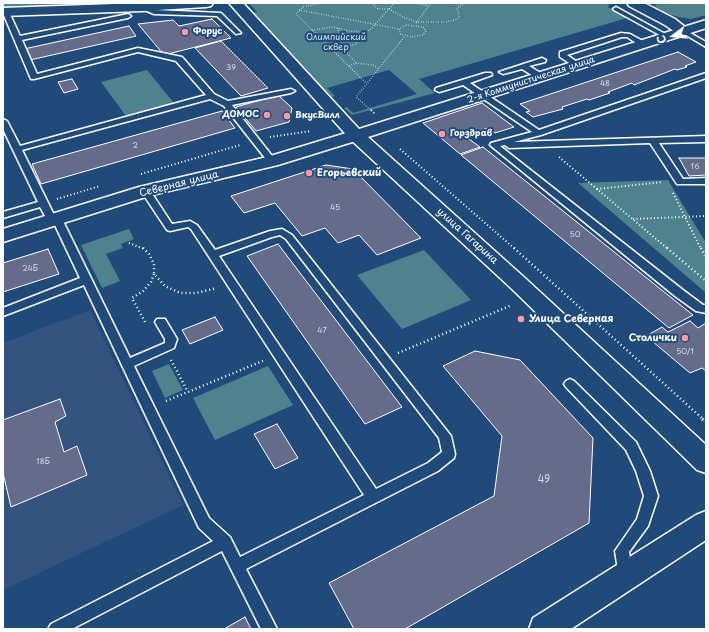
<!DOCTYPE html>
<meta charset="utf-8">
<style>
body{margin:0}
#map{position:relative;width:709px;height:632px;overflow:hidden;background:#1f4a7a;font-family:"Playpen Sans",sans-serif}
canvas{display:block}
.frame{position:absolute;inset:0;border:4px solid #fff;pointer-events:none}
.north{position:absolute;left:653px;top:16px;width:40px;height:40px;-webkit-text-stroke:3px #1f4a7a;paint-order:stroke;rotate:254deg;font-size:11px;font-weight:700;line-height:16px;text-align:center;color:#fff}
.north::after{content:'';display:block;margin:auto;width:14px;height:18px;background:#fff;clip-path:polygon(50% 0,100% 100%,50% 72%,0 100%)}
</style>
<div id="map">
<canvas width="709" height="632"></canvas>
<div class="frame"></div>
<div class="north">С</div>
</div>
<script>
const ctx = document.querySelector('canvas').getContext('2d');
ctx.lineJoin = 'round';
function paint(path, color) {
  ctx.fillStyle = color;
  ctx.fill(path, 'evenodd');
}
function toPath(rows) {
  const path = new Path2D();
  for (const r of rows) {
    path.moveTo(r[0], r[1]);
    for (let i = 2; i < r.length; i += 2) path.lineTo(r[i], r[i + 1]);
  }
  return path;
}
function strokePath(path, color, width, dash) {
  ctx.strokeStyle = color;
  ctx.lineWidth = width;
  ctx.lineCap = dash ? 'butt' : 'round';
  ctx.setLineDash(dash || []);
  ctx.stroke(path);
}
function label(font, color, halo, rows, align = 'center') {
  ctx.font = font + ' "Playpen Sans",sans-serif';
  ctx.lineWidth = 4;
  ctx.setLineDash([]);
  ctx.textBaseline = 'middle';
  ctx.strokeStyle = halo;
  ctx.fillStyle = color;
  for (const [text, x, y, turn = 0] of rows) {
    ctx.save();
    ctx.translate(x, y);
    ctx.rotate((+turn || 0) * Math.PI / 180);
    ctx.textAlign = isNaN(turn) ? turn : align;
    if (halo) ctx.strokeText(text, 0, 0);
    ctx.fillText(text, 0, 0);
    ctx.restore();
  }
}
paint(toPath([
 [90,310,183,505,3,590,3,343]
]), '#34547f');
paint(toPath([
 [3,3,117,3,118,5,3,11],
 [249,3,610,3,608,7,627,18,419,79,435,93,352,115,344,108,347,107,353,113,417,94,389,70,327,88,335,96,332,97,247,15,257,12],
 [660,3,706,3,706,15,691,19,679,17,668,14,654,6],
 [147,70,174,103,126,116,101,82],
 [668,180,706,243,706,293,578,183],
 [129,229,134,239,121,244,123,248,106,254,120,281,102,288,81,245],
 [424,250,471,300,402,329,357,275],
 [169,364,183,390,165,398,152,371],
 [268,366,293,405,215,440,193,398]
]), '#4f828f');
const building = toPath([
 [212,19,231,38,164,55,138,24,173,20,179,26,212,19],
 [129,26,136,36,30,60,24,49,129,26],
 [221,41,268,88,241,96,195,48,221,41],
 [678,52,696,62,685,66,687,67,677,70,675,69,634,85,632,83,608,92,610,93,589,100,587,99,562,107,563,109,533,117,526,112,530,111,520,104,678,52],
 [72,79,78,89,64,93,58,82,72,79],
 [278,95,292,108,289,122,256,131,236,107,278,95],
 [482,103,514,127,495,133,488,128,465,136,480,147,460,154,423,123,482,103],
 [222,111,235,128,41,184,32,164,222,111],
 [483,147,693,315,669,328,461,155,483,147],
 [679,158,706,158,706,175,689,176,679,158],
 [326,165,353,169,421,238,377,255,359,235,338,243,325,228,302,236,275,203,244,213,231,196,326,165],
 [278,244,402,407,365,424,247,256,278,244],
 [48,249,59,274,3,292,3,263,48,249],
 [215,317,223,330,190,344,182,330,215,317],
 [690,321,698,328,706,323,706,371,702,368,690,373,646,336,662,327,668,332,690,321],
 [475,351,520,360,593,438,589,523,405,629,354,629,329,583,494,496,502,436,443,366,475,351],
 [60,399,66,416,55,422,64,452,77,446,87,475,11,507,3,473,3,420,60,399],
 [277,424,298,458,275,469,254,434,277,424],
 [245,617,251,629,224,629,245,617]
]);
paint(building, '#656c8b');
strokePath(building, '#fff', 1);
const lane = toPath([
 [142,5,155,10,221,13,241,33,236,34,217,16,154,14,140,8,139,7,142,5],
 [616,7,669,36,671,37,665,38,614,10,613,9,616,7],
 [6,10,9,12,20,36,128,14,131,16,128,18,22,40,37,74,138,48,182,57,214,94,228,101,291,89,295,91,291,93,232,105,276,161,272,164,269,163,224,106,210,99,22,150,55,217,60,217,62,219,130,358,165,343,165,339,155,322,157,319,165,319,177,339,174,348,134,366,209,518,230,537,240,557,364,495,191,229,188,227,170,231,167,230,141,191,143,189,149,189,172,224,190,221,197,225,215,250,270,231,282,229,292,235,451,436,455,454,454,458,438,471,246,569,277,629,261,629,222,551,72,629,48,629,51,624,213,541,199,528,84,285,3,316,3,308,80,278,54,223,49,223,40,207,3,218,3,212,38,202,3,129,3,119,7,121,20,146,206,95,176,61,138,52,34,79,31,79,3,13,6,10],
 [280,235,286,239,439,438,442,452,428,463,376,489,219,256,272,237,280,235],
 [683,29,706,42,706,47,681,32,681,30,683,29],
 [621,33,630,34,648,44,644,46,641,46,627,37,622,37,567,55,580,64,581,66,577,68,560,57,560,52,621,33],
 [542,58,546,60,545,62,529,66,544,75,544,79,538,79,522,69,503,74,499,72,542,58],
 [485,73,491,73,492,75,470,83,539,130,706,73,706,78,541,135,514,142,706,136,706,142,659,143,683,179,706,178,706,184,677,184,650,143,509,148,505,145,500,146,683,290,703,305,706,305,706,313,696,311,675,296,490,145,491,143,532,132,463,85,439,92,435,90,436,88,485,73],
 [570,379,574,381,636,442,650,471,658,496,648,526,629,552,633,576,631,581,626,583,621,581,619,576,615,551,637,519,644,496,636,471,626,450,566,387,564,384,566,381,570,379]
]);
const street = toPath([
 [143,3,213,3,211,6,206,7,142,11,3,16,3,8,143,3],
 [627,3,644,3,675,19,690,31,688,34,683,35,678,34,665,25,629,6,627,3],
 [356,130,362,131,364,135,362,139,278,165,152,195,3,242,3,229,139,187,267,157,356,130],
 [706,511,706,540,571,629,529,629,533,618,696,515,706,511]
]);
const secondary = toPath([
 [229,3,243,3,359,129,706,20,706,28,368,137,526,279,706,445,706,473,697,470,512,289,350,139,229,3]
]);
strokePath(lane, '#fff', 3);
strokePath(street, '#fff', 3);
strokePath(secondary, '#fff', 3);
strokePath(toPath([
 [321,3,303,7,296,14,366,83],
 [372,3,378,9,389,9,394,3],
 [414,3,429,6],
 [299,10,399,29],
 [416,23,431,3],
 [406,25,423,27,426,31,423,35,412,37,400,34,399,29,406,25],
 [338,28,339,35,335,40,336,44,341,46,356,63,349,66],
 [312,30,333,27,348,31,366,32,371,29,389,9,403,17,417,22,446,22,458,19,459,16,457,8,465,3],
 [343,48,356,44,359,40,359,32],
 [356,63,373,65,378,68],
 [372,111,356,97,405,36]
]), '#fff', 1.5, [0.5, 2]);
strokePath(toPath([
 [371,110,375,114],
 [270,137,311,131],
 [400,149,515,249],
 [559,157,668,249],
 [141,174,240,145],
 [597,189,663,182],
 [673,193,701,249],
 [57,199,100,186],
 [633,219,706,216],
 [129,243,144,249]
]), '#fff', 2, [1, 2.5]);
strokePath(toPath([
 [143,248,149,254,154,264,154,274,165,286,180,293,196,293,217,288],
 [514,248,704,420],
 [667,248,706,281],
 [701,248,706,258],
 [145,322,132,298,143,291,151,282,154,274],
 [398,353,512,305],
 [171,360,188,392],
 [166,401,265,360]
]), '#fff', 2.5, [1, 3]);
strokePath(toPath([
 [702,419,706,422]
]), '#fff', 3, [1.5, 4]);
paint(lane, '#1f4a7a');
paint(street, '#1f4a7a');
paint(secondary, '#1f4a7a');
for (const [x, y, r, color] of [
 [185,32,4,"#ff9aa2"],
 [267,115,4,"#ff9aa2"],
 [287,116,4,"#ff9aa2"],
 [442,134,4,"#ff9aa2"],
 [309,173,4,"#ff9aa2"],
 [521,319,4,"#ff9aa2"],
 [685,338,4,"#ff9aa2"]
]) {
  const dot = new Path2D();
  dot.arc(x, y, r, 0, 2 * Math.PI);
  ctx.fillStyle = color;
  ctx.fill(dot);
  strokePath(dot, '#1f4a7a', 1.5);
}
label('8px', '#d8dae2', null, [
 ["39",231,68],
 ["48",605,84],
 ["2",135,146],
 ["16",695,167],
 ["45",335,208],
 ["50",575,235],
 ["24Б",30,269],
 ["47",322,331],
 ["50/1",685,352],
 ["18Б",43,462]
]);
label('bold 9px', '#fff', '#1f4a7a', [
 ["Форус",193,32],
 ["ДОМОС",259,115,"right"],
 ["ВкусВилл",295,116],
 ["Горздрав",450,134]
], 'left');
label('9px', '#d3e0e3', '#1f4a7a', [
 ["Олимпийский",336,38],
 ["сквер",336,48]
]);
label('9px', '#fff', '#1f4a7a', [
 ["2-я Коммунистическая улица",531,80,-18]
]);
label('bold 10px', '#fff', '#1f4a7a', [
 ["Егорьевский",317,173],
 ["Улица Северная",529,319],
 ["Столички",677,338,"right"]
], 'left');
label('10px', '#fff', '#1f4a7a', [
 ["Северная улица",179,184,-14],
 ["улица Гагарина",467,236,42]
]);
label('10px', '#d8dae2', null, [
 ["49",544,480]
]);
</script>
